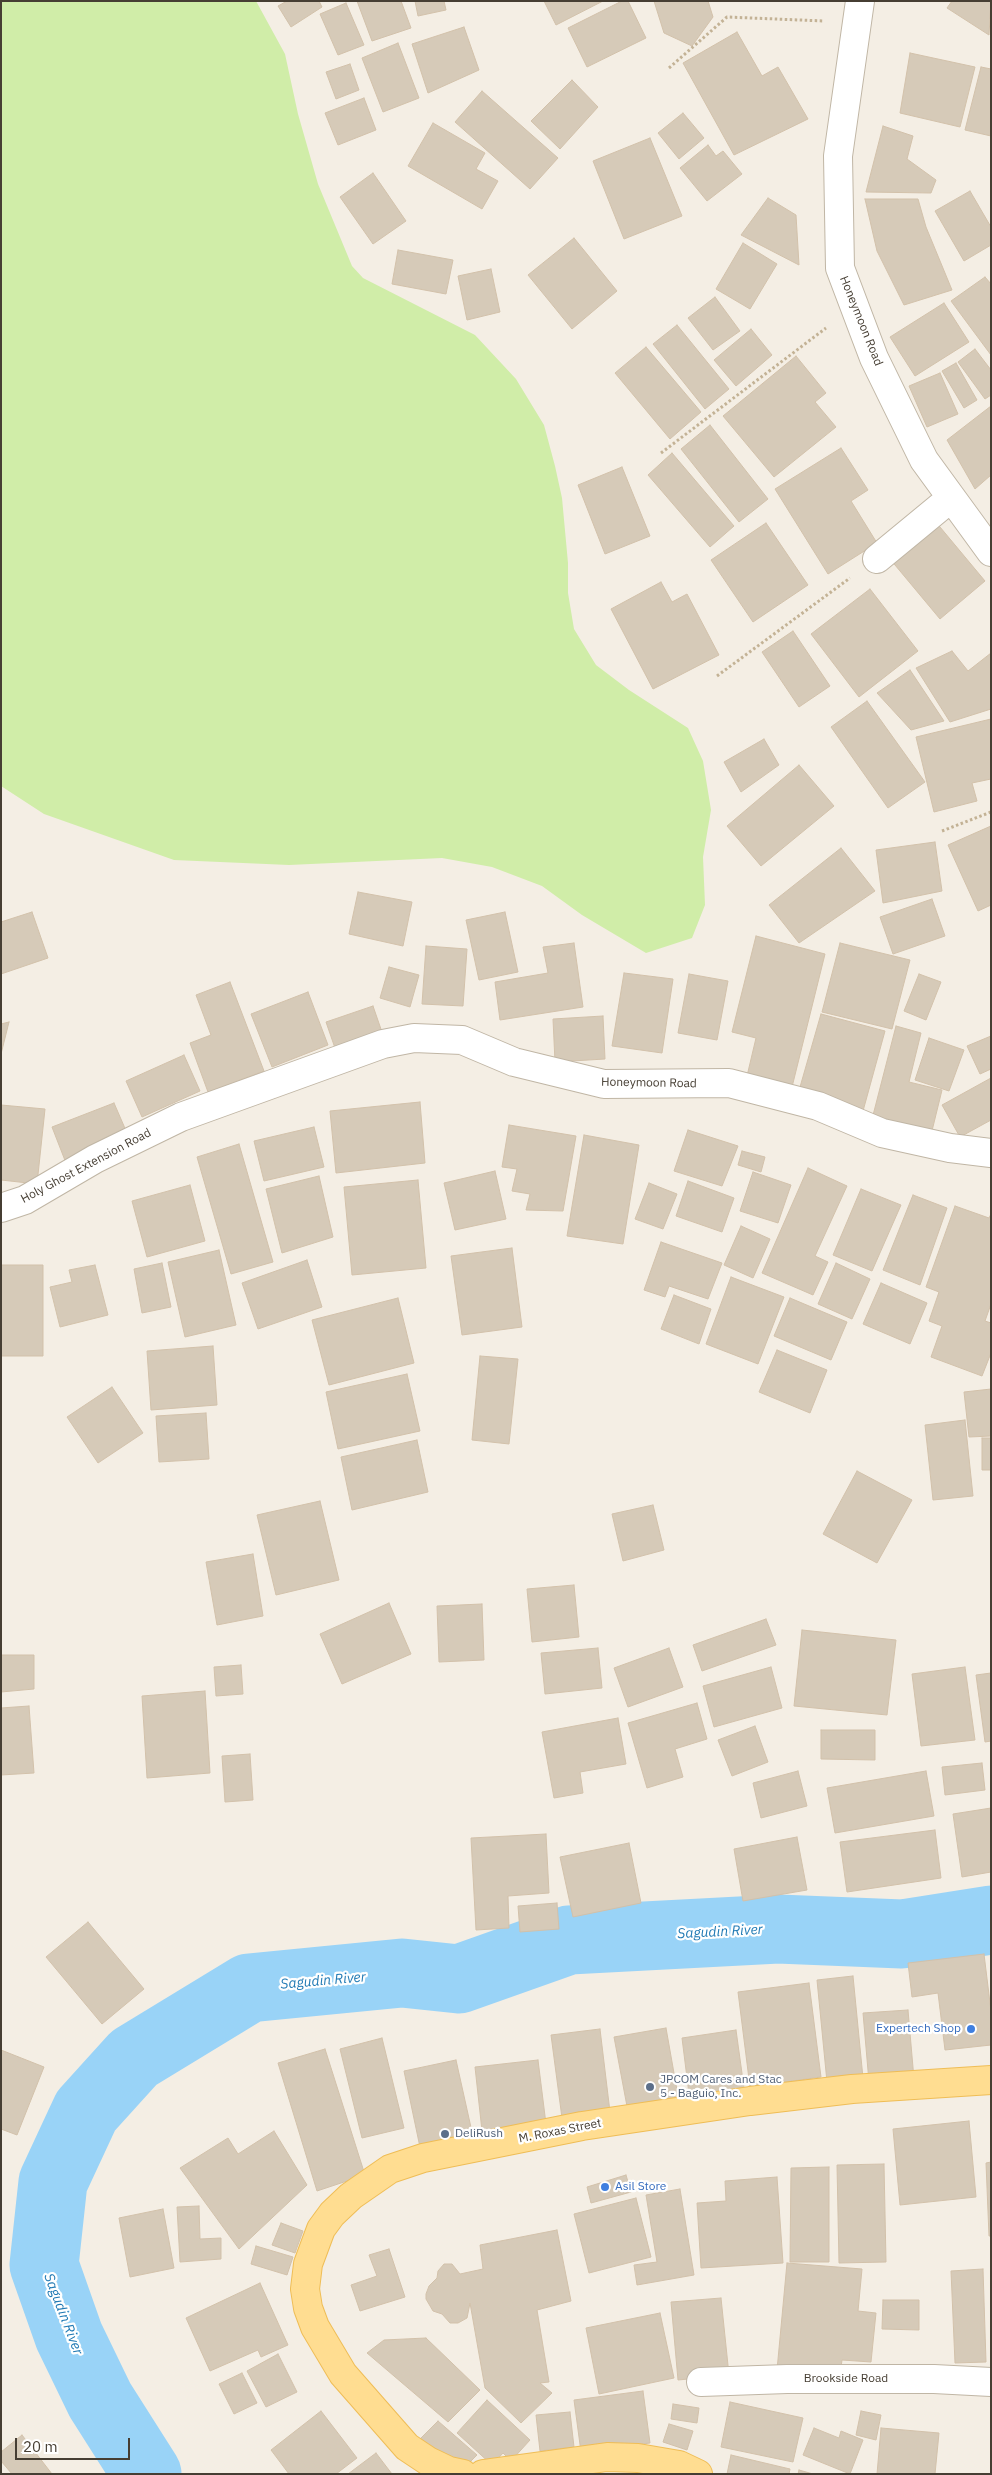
<!DOCTYPE html>
<style>
body{margin:0}
#map{position:relative;width:992px;height:2475px;overflow:hidden;background:#f4eee4;font-family:"IBM Plex Sans",sans-serif}
canvas{display:block}
.frame{position:absolute;inset:0;border:2px solid #463e33;pointer-events:none}
.scale{position:absolute;left:15px;top:2438px;width:115px;height:22px;box-sizing:border-box;border:2px solid #463e33;border-top:0;padding-left:6px;font-size:15px;line-height:18px;white-space:nowrap;color:#463e33;-webkit-text-stroke:4px #fff;paint-order:stroke}
</style>
<div id="map">
<canvas width="992" height="2475"></canvas>
<div class="frame"></div>
<div class="scale">20 m</div>
</div>
<script>
const ctx = document.querySelector('canvas').getContext('2d');
ctx.lineJoin = 'round';
function paint(path, color) {
  ctx.fillStyle = color;
  ctx.fill(path, 'evenodd');
}
function toPath(rows) {
  const path = new Path2D();
  for (const r of rows) {
    path.moveTo(r[0], r[1]);
    for (let i = 2; i < r.length; i += 2) path.lineTo(r[i], r[i + 1]);
  }
  return path;
}
function strokePath(path, color, width, dash) {
  ctx.strokeStyle = color;
  ctx.lineWidth = width;
  ctx.lineCap = dash ? 'butt' : 'round';
  ctx.setLineDash(dash || []);
  ctx.stroke(path);
}
function label(font, color, halo, rows, align = 'center') {
  ctx.font = font + ' "IBM Plex Sans",sans-serif';
  ctx.lineWidth = 4.5;
  ctx.setLineDash([]);
  ctx.textBaseline = 'middle';
  ctx.strokeStyle = halo;
  ctx.fillStyle = color;
  for (const [text, x, y, turn = 0] of rows) {
    ctx.save();
    ctx.translate(x, y);
    ctx.rotate((+turn || 0) * Math.PI / 180);
    ctx.textAlign = isNaN(turn) ? turn : align;
    if (halo) ctx.strokeText(text, 0, 0);
    ctx.fillText(text, 0, 0);
    ctx.restore();
  }
}
paint(toPath([
 [1,1,256,1,285,54,298,114,318,184,352,266,363,278,475,335,516,379,544,425,555,466,562,498,568,563,568,593,574,629,596,665,629,690,688,728,703,761,711,810,703,857,705,905,692,938,646,953,582,915,542,886,492,867,442,858,289,865,174,860,44,814,1,786]
]), '#d0eda8');
strokePath(toPath([
 [147,2474,100,2400,69,2336,44,2265,53,2182,86,2111,134,2058,249,1988,402,1973,459,1979,569,1940,778,1929,902,1934,991,1920]
]), '#99d3f7', 69);
const building = toPath([
 [287,1,319,1,322,7,291,27,278,6,287,1],
 [357,1,401,1,411,28,372,41,357,1],
 [415,1,444,1,446,10,418,16,415,1],
 [544,1,603,1,556,25,544,1],
 [622,1,628,1,646,38,587,67,568,28,622,1],
 [654,1,708,1,713,17,692,46,664,33,654,1],
 [952,1,991,1,989,35,947,8,952,1],
 [346,3,364,45,338,55,320,14,346,3],
 [464,27,479,70,428,93,412,44,464,27],
 [737,32,762,76,778,67,808,119,734,155,683,63,737,32],
 [398,43,419,98,383,112,362,58,398,43],
 [910,53,975,67,960,127,900,113,910,53],
 [350,64,359,90,336,99,326,72,350,64],
 [981,67,991,69,991,136,965,130,981,67],
 [572,80,598,107,560,149,531,121,572,80],
 [482,91,558,158,530,189,455,122,482,91],
 [364,98,376,130,338,145,325,113,364,98],
 [683,113,704,138,679,159,658,133,683,113],
 [433,123,485,153,476,169,498,181,482,209,408,166,433,123],
 [883,126,913,136,907,159,936,180,931,193,866,192,883,126],
 [650,138,682,216,624,239,593,161,650,138],
 [708,145,716,156,723,151,742,174,707,201,680,168,708,145],
 [373,173,406,221,373,244,340,197,373,173],
 [970,191,991,227,991,245,964,261,935,211,970,191],
 [768,198,796,215,799,265,741,235,768,198],
 [865,199,918,199,926,227,952,290,904,305,877,251,865,199],
 [574,238,617,291,572,329,528,275,574,238],
 [743,243,777,264,750,309,716,289,743,243],
 [398,250,453,260,446,294,392,284,398,250],
 [491,269,500,312,467,320,458,276,491,269],
 [985,277,991,284,991,355,951,301,985,277],
 [715,297,740,331,713,350,688,318,715,297],
 [944,303,969,342,915,376,890,337,944,303],
 [677,325,729,389,705,409,653,344,677,325],
 [751,329,772,355,736,386,714,360,751,329],
 [646,347,701,412,670,439,615,373,646,347],
 [975,349,991,370,991,395,985,399,958,362,975,349],
 [796,356,826,393,815,402,836,427,774,477,723,416,796,356],
 [956,363,977,400,964,408,942,371,956,363],
 [940,373,958,414,927,427,909,386,940,373],
 [991,406,991,475,975,489,947,440,991,406],
 [710,425,768,499,739,522,681,449,710,425],
 [841,448,868,490,851,501,877,543,828,574,775,489,841,448],
 [672,453,734,526,710,547,648,475,672,453],
 [622,467,650,536,605,554,578,485,622,467],
 [935,521,985,581,940,619,890,559,935,521],
 [766,523,808,585,753,622,711,560,766,523],
 [661,582,672,602,687,594,719,655,653,689,611,609,661,582],
 [870,589,918,651,859,697,811,634,870,589],
 [793,631,830,686,799,707,762,652,793,631],
 [952,651,968,671,991,653,991,709,950,722,916,668,952,651],
 [910,670,944,721,911,730,877,693,910,670],
 [867,701,925,782,888,808,831,727,867,701],
 [991,719,991,779,972,783,977,801,934,812,916,737,991,719],
 [764,739,779,765,741,792,724,762,764,739],
 [799,765,834,806,761,866,727,826,799,765],
 [991,826,991,905,978,911,948,845,991,826],
 [935,842,942,891,883,903,876,850,935,842],
 [841,848,875,891,799,943,769,905,841,848],
 [358,892,412,902,403,946,349,934,358,892],
 [932,899,945,936,893,954,880,917,932,899],
 [32,912,48,958,1,974,1,922,32,912],
 [505,912,518,972,479,980,466,920,505,912],
 [756,936,825,954,792,1087,747,1076,756,1038,732,1032,756,936],
 [574,943,583,1007,500,1020,495,982,548,973,543,947,574,943],
 [840,943,910,960,892,1029,822,1012,840,943],
 [426,946,467,949,463,1006,422,1004,426,946],
 [389,967,419,975,410,1007,380,998,389,967],
 [624,973,673,979,662,1053,612,1046,624,973],
 [689,974,728,981,717,1040,678,1033,689,974],
 [919,974,941,982,926,1020,904,1011,919,974],
 [230,982,264,1071,208,1092,190,1043,211,1035,196,995,230,982],
 [308,992,328,1045,272,1067,251,1014,308,992],
 [373,1006,383,1035,336,1051,326,1022,373,1006],
 [821,1014,885,1031,863,1111,798,1094,821,1014],
 [603,1016,605,1059,555,1062,553,1019,603,1016],
 [9,1022,1,1054,1,1024,9,1022],
 [896,1026,921,1033,909,1082,942,1090,930,1139,871,1123,896,1026],
 [991,1036,991,1069,980,1074,967,1046,991,1036],
 [929,1038,964,1050,949,1091,915,1080,929,1038],
 [184,1055,200,1091,142,1117,126,1081,184,1055],
 [991,1078,991,1120,960,1137,942,1105,991,1078],
 [420,1102,425,1163,336,1173,330,1111,420,1102],
 [114,1103,127,1133,66,1163,52,1127,114,1103],
 [1,1105,45,1109,37,1184,1,1180,1,1105],
 [509,1125,576,1136,563,1211,526,1210,530,1194,512,1191,517,1169,502,1167,509,1125],
 [314,1127,324,1167,264,1181,254,1141,314,1127],
 [688,1130,738,1146,722,1186,674,1171,688,1130],
 [584,1135,639,1145,623,1244,567,1236,584,1135],
 [239,1144,273,1262,231,1274,197,1157,239,1144],
 [742,1151,765,1157,761,1172,738,1165,742,1151],
 [808,1168,847,1186,815,1256,828,1262,813,1295,762,1273,808,1168],
 [495,1171,506,1219,455,1230,444,1183,495,1171],
 [753,1172,791,1185,778,1223,740,1211,753,1172],
 [319,1176,333,1237,282,1253,266,1189,319,1176],
 [418,1180,426,1268,352,1275,344,1187,418,1180],
 [688,1181,734,1198,722,1232,676,1216,688,1181],
 [649,1183,677,1194,663,1229,635,1219,649,1183],
 [190,1185,205,1241,147,1257,132,1201,190,1185],
 [861,1189,901,1205,872,1271,833,1255,861,1189],
 [913,1195,947,1208,920,1285,883,1270,913,1195],
 [955,1206,989,1218,991,1214,991,1304,985,1321,991,1323,991,1353,982,1376,931,1357,942,1326,929,1321,939,1292,926,1287,955,1206],
 [741,1226,770,1239,753,1278,724,1265,741,1226],
 [661,1242,722,1263,708,1299,669,1286,665,1297,644,1290,661,1242],
 [512,1248,522,1327,462,1335,451,1256,512,1248],
 [219,1250,236,1325,185,1337,168,1262,219,1250],
 [307,1260,322,1307,258,1329,242,1283,307,1260],
 [162,1263,171,1307,142,1313,134,1269,162,1263],
 [836,1263,870,1279,852,1319,818,1304,836,1263],
 [1,1265,43,1265,43,1356,1,1356,1,1265],
 [95,1265,108,1315,60,1327,50,1287,72,1282,69,1270,95,1265],
 [731,1277,784,1297,758,1364,706,1344,731,1277],
 [881,1283,927,1303,910,1344,863,1324,881,1283],
 [674,1295,711,1309,699,1344,661,1329,674,1295],
 [398,1298,414,1363,329,1385,312,1320,398,1298],
 [790,1298,847,1322,831,1360,774,1336,790,1298],
 [213,1346,217,1405,151,1410,147,1351,213,1346],
 [777,1350,827,1370,810,1413,759,1392,777,1350],
 [480,1356,518,1359,509,1444,472,1440,480,1356],
 [407,1374,420,1431,338,1449,326,1392,407,1374],
 [112,1387,143,1433,98,1463,67,1417,112,1387],
 [991,1389,991,1436,969,1437,964,1392,991,1389],
 [206,1413,209,1459,159,1462,156,1416,206,1413],
 [965,1420,973,1496,933,1500,925,1425,965,1420],
 [982,1438,991,1438,991,1470,982,1470,982,1438],
 [417,1440,428,1492,352,1510,341,1457,417,1440],
 [857,1471,912,1500,877,1563,823,1534,857,1471],
 [320,1501,339,1580,276,1595,257,1515,320,1501],
 [653,1505,664,1550,623,1561,612,1514,653,1505],
 [253,1554,263,1616,217,1625,206,1562,253,1554],
 [574,1585,579,1637,532,1642,527,1589,574,1585],
 [389,1603,411,1654,342,1684,320,1634,389,1603],
 [482,1604,484,1660,439,1662,437,1606,482,1604],
 [766,1619,776,1645,702,1671,693,1645,766,1619],
 [802,1630,896,1640,887,1715,794,1706,802,1630],
 [598,1648,602,1688,545,1694,541,1653,598,1648],
 [669,1648,683,1687,628,1707,614,1668,669,1648],
 [1,1655,34,1655,34,1689,1,1692,1,1655],
 [241,1665,243,1694,216,1696,214,1667,241,1665],
 [771,1667,782,1708,714,1727,703,1686,771,1667],
 [965,1667,975,1740,921,1746,912,1674,965,1667],
 [991,1673,991,1741,985,1742,976,1675,991,1673],
 [205,1691,210,1773,147,1778,142,1696,205,1691],
 [697,1703,707,1739,675,1749,683,1777,647,1788,628,1723,697,1703],
 [29,1706,34,1773,1,1775,1,1708,29,1706],
 [618,1718,626,1764,580,1772,583,1793,554,1798,542,1732,618,1718],
 [755,1726,768,1762,732,1776,718,1740,755,1726],
 [821,1730,875,1730,875,1760,821,1759,821,1730],
 [250,1754,253,1800,225,1802,222,1756,250,1754],
 [982,1763,985,1790,945,1795,942,1767,982,1763],
 [798,1771,807,1806,761,1818,753,1783,798,1771],
 [926,1771,934,1816,835,1833,827,1788,926,1771],
 [991,1808,991,1872,962,1877,953,1814,991,1808],
 [935,1830,941,1878,847,1892,840,1842,935,1830],
 [546,1834,549,1893,508,1896,509,1928,476,1930,471,1838,546,1834],
 [797,1837,807,1890,743,1901,734,1849,797,1837],
 [629,1843,641,1903,573,1917,560,1857,629,1843],
 [557,1903,559,1929,520,1932,518,1906,557,1903],
 [88,1922,144,1989,102,2024,46,1957,88,1922],
 [984,1954,991,2011,991,2045,945,2050,938,1993,912,1997,908,1963,984,1954],
 [853,1976,863,2078,827,2082,817,1980,853,1976],
 [809,1983,821,2077,750,2087,738,1992,809,1983],
 [908,2010,914,2079,869,2082,863,2013,908,2010],
 [666,2028,680,2107,629,2117,614,2037,666,2028],
 [600,2029,610,2112,562,2118,551,2035,600,2029],
 [736,2030,745,2095,690,2102,682,2038,736,2030],
 [382,2038,404,2128,362,2138,340,2049,382,2038],
 [325,2049,365,2175,317,2191,278,2063,325,2049],
 [1,2050,44,2067,17,2135,1,2129,1,2050],
 [456,2060,474,2141,421,2152,404,2071,456,2060],
 [538,2060,547,2132,483,2140,475,2067,538,2060],
 [969,2121,976,2197,900,2205,893,2129,969,2121],
 [274,2131,307,2185,239,2249,180,2168,228,2138,238,2154,274,2131],
 [991,2162,991,2236,989,2236,986,2163,991,2162],
 [884,2164,886,2262,839,2263,837,2165,884,2164],
 [829,2167,829,2262,790,2262,791,2168,829,2167],
 [626,2175,631,2192,591,2203,587,2187,626,2175],
 [777,2177,783,2263,701,2268,697,2203,726,2201,725,2181,777,2177],
 [680,2189,694,2275,637,2285,634,2265,657,2262,646,2195,680,2189],
 [636,2198,651,2257,589,2273,574,2214,636,2198],
 [199,2206,200,2239,221,2238,221,2259,180,2262,177,2207,199,2206],
 [163,2209,174,2268,130,2277,119,2218,163,2209],
 [281,2223,303,2231,295,2253,272,2245,281,2223],
 [557,2230,571,2301,537,2310,549,2382,540,2383,552,2393,521,2423,485,2388,470,2303,467,2318,458,2323,450,2323,442,2314,433,2311,426,2299,426,2294,429,2286,437,2278,438,2271,444,2264,452,2264,460,2274,483,2269,480,2245,557,2230],
 [256,2246,293,2257,287,2275,251,2264,256,2246],
 [389,2249,405,2297,360,2311,351,2285,377,2276,369,2255,389,2249],
 [787,2263,862,2269,858,2311,876,2313,871,2362,842,2360,840,2375,777,2370,787,2263],
 [983,2269,986,2362,955,2363,951,2271,983,2269],
 [260,2283,288,2345,261,2357,258,2350,210,2371,186,2318,260,2283],
 [721,2298,729,2375,678,2380,671,2302,721,2298],
 [883,2300,919,2300,919,2330,882,2329,883,2300],
 [660,2313,674,2378,599,2394,586,2328,660,2313],
 [426,2338,480,2390,448,2422,367,2353,384,2340,426,2338],
 [278,2354,297,2392,266,2407,247,2371,278,2354],
 [242,2373,257,2403,234,2414,219,2384,242,2373],
 [643,2391,650,2443,581,2452,574,2400,643,2391],
 [487,2400,530,2440,511,2461,503,2453,492,2465,457,2433,487,2400],
 [730,2402,803,2418,793,2462,721,2447,730,2402],
 [673,2404,699,2408,697,2423,671,2419,673,2404],
 [321,2411,357,2458,336,2474,289,2474,271,2450,321,2411],
 [861,2411,881,2415,876,2440,856,2435,861,2411],
 [570,2412,574,2447,540,2451,536,2415,570,2412],
 [438,2421,477,2455,464,2468,416,2443,438,2421],
 [669,2424,693,2431,687,2450,663,2442,669,2424],
 [814,2428,839,2438,841,2431,863,2440,850,2474,803,2455,814,2428],
 [881,2428,939,2433,935,2474,877,2474,881,2428],
 [22,2435,52,2474,12,2474,1,2461,1,2452,22,2435],
 [376,2453,392,2474,348,2474,376,2453],
 [731,2455,790,2469,789,2474,727,2474,731,2455],
 [799,2470,813,2474,798,2474,799,2470]
]);
paint(building, '#d6cab8');
strokePath(building, '#d2c1aa', 1);
const minor = toPath([
 [860,1,838,156,840,268,874,358,924,460,991,552],
 [877,559,951,498],
 [1,1208,25,1200,95,1159,181,1117,383,1044,414,1038,462,1040,514,1062,604,1084,729,1083,818,1106,882,1133,950,1148,991,1153],
 [701,2382,787,2379,934,2379,991,2382]
]);
const major = toPath([
 [463,2474,449,2471,428,2461,407,2447,343,2374,315,2327,308,2308,305,2289,308,2264,321,2229,332,2214,351,2196,390,2169,423,2158,582,2126,750,2101,852,2089,991,2080],
 [483,2474,607,2457,638,2458,679,2465,698,2474]
]);
strokePath(minor, '#c0b6a5', 30);
strokePath(major, '#efbd56', 30);
strokePath(toPath([
 [669,68,727,17,824,21],
 [661,453,826,328],
 [717,676,850,578],
 [942,831,991,812]
]), '#c3b295', 3, [2.5, 2.5]);
strokePath(minor, '#fff', 28);
strokePath(major, '#ffdd91', 28);
for (const [x, y, r, color] of [
 [971,2029,5,"#3f7fe0"],
 [650,2087,5,"#5c6f8a"],
 [445,2134,5,"#5c6f8a"],
 [605,2187,5,"#3f7fe0"]
]) {
  const dot = new Path2D();
  dot.arc(x, y, r, 0, 2 * Math.PI);
  ctx.fillStyle = color;
  ctx.fill(dot);
  strokePath(dot, '#fff', 2);
}
label('12px', '#463e33', '#fff', [
 ["Honeymoon Road",861,321,68],
 ["Honeymoon Road",649,1083,1],
 ["Holy Ghost Extension Road",86,1166,-28],
 ["M. Roxas Street",560,2131,-11],
 ["Brookside Road",846,2379]
]);
label('12px', '#366cbe', '#fff', [
 ["Expertech Shop",961,2029],
 ["Asil Store",615,2187,"left"]
], 'right');
label('12px', '#4e5e75', '#fff', [
 ["JPCOM Cares and Stac",660,2080],
 ["5 - Baguio, Inc.",660,2094],
 ["DeliRush",455,2134]
], 'left');
label('italic 14px', '#217ab4', '#fff', [
 ["Sagudin River",720,1932,-3],
 ["Sagudin River",323,1981,-5],
 ["Sagudin River",63,2314,69]
]);
</script>
